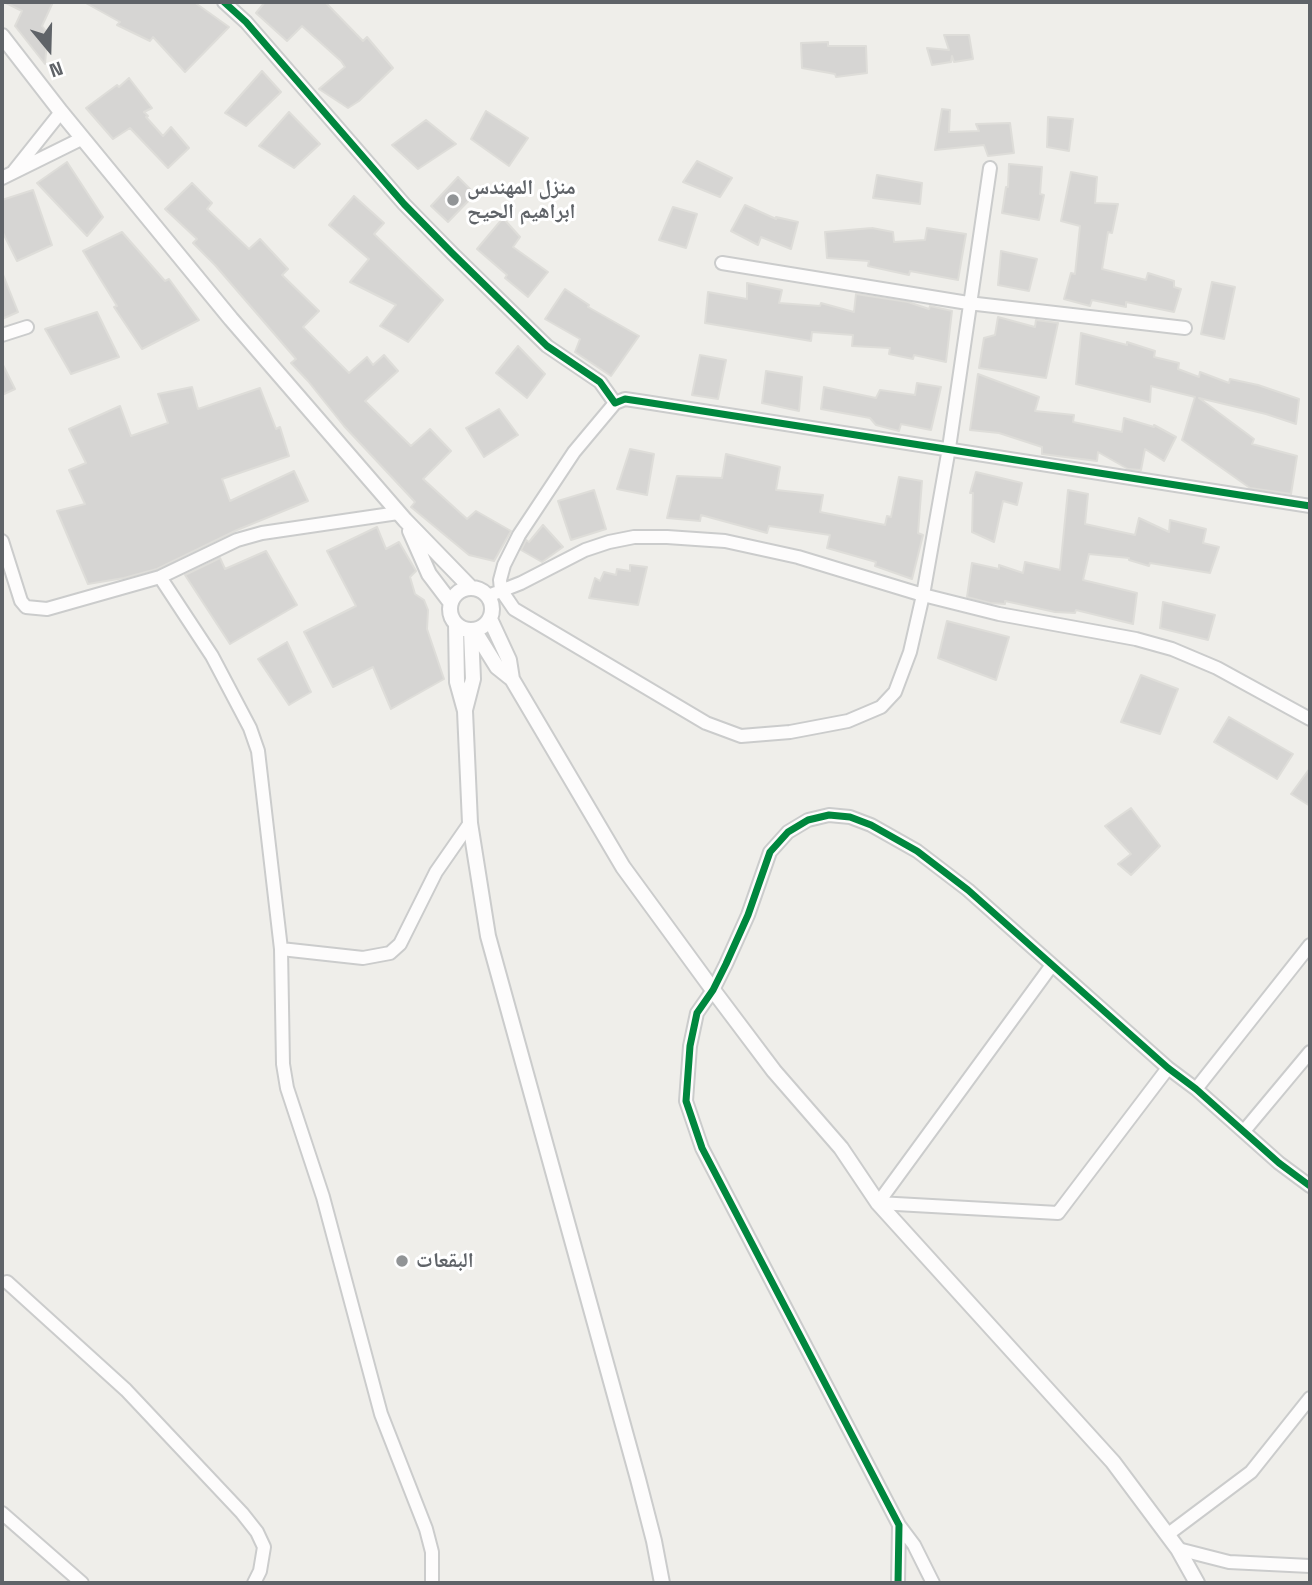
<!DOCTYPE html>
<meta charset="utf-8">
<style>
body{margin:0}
#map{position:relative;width:1312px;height:1585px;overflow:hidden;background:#efeeea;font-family:"Space Grotesk",sans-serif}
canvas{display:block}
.frame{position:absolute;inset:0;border:4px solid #5f6368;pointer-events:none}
.north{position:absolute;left:14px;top:14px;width:70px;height:70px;-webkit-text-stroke:5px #fff;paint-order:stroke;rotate:161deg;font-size:19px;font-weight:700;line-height:28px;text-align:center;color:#5f6368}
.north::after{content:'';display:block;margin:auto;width:24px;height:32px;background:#5f6368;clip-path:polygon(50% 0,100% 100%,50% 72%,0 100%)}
</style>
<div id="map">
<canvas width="1312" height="1585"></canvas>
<div class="frame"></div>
<div class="north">N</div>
</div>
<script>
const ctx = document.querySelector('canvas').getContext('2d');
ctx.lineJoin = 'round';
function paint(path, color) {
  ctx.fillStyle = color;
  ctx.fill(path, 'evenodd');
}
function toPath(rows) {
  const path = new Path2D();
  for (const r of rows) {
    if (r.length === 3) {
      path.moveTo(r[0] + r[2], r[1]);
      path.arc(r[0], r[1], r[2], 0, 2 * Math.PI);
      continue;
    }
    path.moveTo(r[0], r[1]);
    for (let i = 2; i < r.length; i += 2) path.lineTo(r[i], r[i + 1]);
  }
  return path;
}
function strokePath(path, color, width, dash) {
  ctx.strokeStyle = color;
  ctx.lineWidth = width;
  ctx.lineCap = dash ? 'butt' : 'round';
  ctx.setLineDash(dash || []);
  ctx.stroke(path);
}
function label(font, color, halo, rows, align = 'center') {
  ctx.font = font + ' "Space Grotesk","Noto Naskh Arabic",sans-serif';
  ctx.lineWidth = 6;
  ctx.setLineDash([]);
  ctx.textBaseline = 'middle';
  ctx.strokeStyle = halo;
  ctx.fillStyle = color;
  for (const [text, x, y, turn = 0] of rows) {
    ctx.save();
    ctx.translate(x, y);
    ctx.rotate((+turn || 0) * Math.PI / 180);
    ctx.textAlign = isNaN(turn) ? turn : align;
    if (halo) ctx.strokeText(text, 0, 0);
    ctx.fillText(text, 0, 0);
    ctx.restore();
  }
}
const building = toPath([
 [4,2,53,2,42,26,46,31,39,40,47,42,45,64,15,26,22,11,4,2],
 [84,2,194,2,229,27,185,72,153,37,150,41,117,25,120,22,84,2],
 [265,2,325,2,363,41,367,37,393,68,359,101,348,108,319,89,345,67,341,61,302,26,287,41,256,13,265,2],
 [944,35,969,35,973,59,954,62,952,56,951,62,932,65,927,48,949,50,944,35],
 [828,42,828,46,866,46,867,73,836,77,835,74,802,68,801,43,828,42],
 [262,71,281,92,246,126,225,113,262,71],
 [129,78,152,108,144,112,148,116,146,117,163,136,171,127,189,148,168,168,130,128,113,139,86,108,117,85,119,87,129,78],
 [942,109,950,110,949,132,979,131,976,124,1010,123,1014,153,988,156,984,145,935,150,942,109],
 [486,111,528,138,509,166,471,139,486,111],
 [289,112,320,144,294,168,259,146,289,112],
 [1048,117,1073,119,1069,151,1047,147,1048,117],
 [426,120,456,144,418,169,392,145,426,120],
 [697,161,732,178,720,197,683,182,697,161],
 [67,162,103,217,87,236,37,183,67,162],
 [1009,164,1042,167,1040,194,1044,195,1039,220,1002,213,1006,187,1008,187,1009,164],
 [1071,172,1097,177,1095,203,1118,204,1112,233,1108,232,1102,269,1146,280,1148,273,1174,281,1174,287,1181,289,1174,312,1126,302,1126,307,1092,300,1090,306,1064,299,1071,273,1075,274,1080,226,1061,221,1071,172],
 [877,175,922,183,920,204,873,198,877,175],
 [458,177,475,194,448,222,431,206,458,177],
 [192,183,212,203,207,209,249,249,260,239,288,269,282,275,319,311,303,327,349,373,367,357,373,365,384,355,398,371,365,401,411,446,430,429,451,451,423,479,467,519,476,511,511,531,494,561,469,555,411,507,415,502,344,426,308,381,291,363,296,359,215,265,193,243,197,239,165,209,192,183],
 [33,190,52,245,17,261,2,231,2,200,33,190],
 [354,196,384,223,374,234,443,300,408,342,380,326,396,305,350,282,369,259,329,225,354,196],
 [745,205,776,219,776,217,798,222,791,249,761,237,758,245,731,231,745,205],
 [673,207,697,214,686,248,659,240,673,207],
 [503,218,520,237,513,247,548,272,528,297,505,278,507,275,477,249,503,218],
 [872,228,893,232,894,242,925,240,927,228,966,234,958,280,910,271,909,275,868,266,869,261,827,258,825,232,872,228],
 [122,232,165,281,169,279,199,320,142,349,114,307,117,306,83,251,122,232],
 [1001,251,1037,259,1029,291,998,285,1001,251],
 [2,272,18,312,2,319,2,272],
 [1212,282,1235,287,1224,339,1201,334,1212,282],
 [747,283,782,290,779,303,820,306,821,303,854,312,856,294,908,302,929,309,930,306,952,311,946,362,914,355,913,359,889,354,890,348,852,346,853,335,812,332,811,341,705,323,708,292,747,299,747,283],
 [565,289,589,305,588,307,639,336,611,376,575,352,580,339,545,319,565,289],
 [97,312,119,357,71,374,45,329,97,312],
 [998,317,1035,327,1036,320,1058,323,1046,378,979,368,984,338,995,335,998,317],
 [1081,333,1127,345,1127,342,1155,351,1154,357,1179,363,1178,369,1199,377,1200,372,1229,383,1230,379,1258,385,1299,399,1296,424,1266,414,1199,398,1254,439,1252,444,1297,456,1291,494,1250,488,1182,440,1195,397,1151,386,1150,402,1076,384,1081,333],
 [518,346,545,374,527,398,496,373,518,346],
 [700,355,726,360,718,399,692,395,700,355],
 [2,363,15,389,2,395,2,363],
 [766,371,802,377,799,411,762,403,766,371],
 [978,374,1039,397,1035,411,1074,415,1073,422,1122,432,1124,418,1154,427,1154,425,1176,437,1164,461,1145,449,1141,470,1128,469,1098,452,1097,461,1042,454,1042,447,999,433,970,430,978,374],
 [917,383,941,387,931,430,901,424,899,431,876,425,870,418,821,409,824,387,876,398,880,390,915,395,917,383],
 [192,387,198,409,260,388,276,429,280,427,289,456,222,479,230,501,294,471,308,501,237,530,157,569,124,578,88,584,57,511,85,504,69,470,86,463,69,429,120,406,131,436,168,423,158,394,192,387],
 [499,409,518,435,484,457,466,428,499,409],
 [630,449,654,454,647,495,617,489,630,449],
 [726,454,780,467,776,490,823,495,820,512,885,525,887,516,891,517,899,477,922,481,918,533,923,535,912,579,875,566,876,562,827,548,830,535,769,526,767,533,701,515,700,521,667,518,677,476,722,478,726,454],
 [976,472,1022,483,1017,505,1003,501,994,542,972,532,973,493,970,493,976,472],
 [594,490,606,529,571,540,558,501,594,490],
 [1068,490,1088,494,1085,524,1135,535,1139,518,1169,532,1170,520,1206,529,1203,543,1219,547,1210,573,1150,563,1149,566,1129,560,1129,558,1089,554,1083,580,1137,593,1133,624,1076,610,1075,613,1055,612,1005,601,1005,604,990,603,967,597,972,563,999,569,999,565,1023,573,1025,562,1060,570,1068,490],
 [543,525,563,547,542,562,521,550,526,540,529,542,543,525],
 [377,527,386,549,399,542,416,571,410,577,415,594,424,600,428,610,427,629,444,679,391,709,373,667,333,687,304,632,356,606,327,551,377,527],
 [266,551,297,605,230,644,185,575,220,558,225,569,266,551],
 [630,565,647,567,638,605,589,598,595,578,600,581,604,572,616,575,617,569,630,571,630,565],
 [1163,602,1215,615,1208,640,1160,628,1163,602],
 [947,621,1009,637,996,680,938,658,947,621],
 [287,642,311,692,289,705,258,659,287,642],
 [1141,675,1178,689,1160,734,1121,722,1141,675],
 [1229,717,1293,754,1277,779,1214,742,1229,717],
 [1310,768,1310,806,1291,794,1310,768],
 [1131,808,1160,846,1131,875,1118,864,1131,854,1105,826,1131,808]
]);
paint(building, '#d6d5d3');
strokePath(building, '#deddd9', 2);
const minor = toPath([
 [224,2,246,22,404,204,452,253,547,346,600,382,615,403,625,399,645,402,1310,506],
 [14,171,61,112],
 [2,178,83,138],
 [722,263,968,303,1185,328],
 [2,335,27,327],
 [615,403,574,452,519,535,504,565,500,580,501,590,514,609,706,723,741,736,790,732,848,721,881,707,895,692,910,652,923,595,949,448,990,168],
 [2,541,21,601,26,607,47,609,160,577,237,540,262,533,398,513],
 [160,577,212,656,250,728,258,751,281,949,283,1064,287,1088,323,1197,381,1414,426,1529,432,1552,432,1583],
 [488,596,521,583,585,550,609,542,634,537,667,537,725,541,798,557,923,595,999,614,1136,639,1172,649,1217,668,1310,719],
 [281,949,363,958,390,953,400,944,436,872,470,823],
 [1196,1089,1310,945],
 [1244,1131,1310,1052],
 [878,1203,1058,1213,1168,1068],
 [878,1203,1052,965],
 [7,1282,126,1390,242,1513,257,1532,264,1547,260,1571,254,1583],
 [2,1513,82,1583],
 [899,1525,914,1545,933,1583],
 [1167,1535,1251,1472,1310,1398],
 [1178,1549,1229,1562,1310,1566],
 [898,1583,899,1525,702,1148,686,1101,690,1046,697,1013,713,990,726,964,748,915,770,852,788,832,808,820,829,815,850,817,871,825,917,851,968,890,1168,1068,1196,1089,1279,1163,1310,1186]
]);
const tertiary = toPath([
 [2,36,61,112,231,319,405,520,471,588],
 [410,531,429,574,451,603],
 [471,609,21],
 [490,619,509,660,512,679,623,867,713,990,774,1071,841,1148,878,1203,1113,1462,1178,1549,1197,1583],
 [456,624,457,682,465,711,470,823,488,936,638,1479,654,1541,662,1583],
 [474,630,497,667,512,679],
 [465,710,473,679,471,631]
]);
strokePath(minor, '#cbcccc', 16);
strokePath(tertiary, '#cbcccc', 18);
strokePath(minor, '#fdfcfc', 12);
strokePath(tertiary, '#fdfcfc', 14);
strokePath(toPath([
 [224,2,246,22,404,204,452,253,547,346,600,382,615,403,625,399,645,402,1310,506],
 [898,1583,899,1525,702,1148,686,1101,690,1046,697,1013,713,990,726,964,748,915,770,852,788,832,808,820,829,815,850,817,871,825,917,851,968,890,1168,1068,1196,1089,1279,1163,1310,1186]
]), '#00873e', 7);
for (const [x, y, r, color] of [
 [453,200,7,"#919496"],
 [402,1261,7,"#919496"]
]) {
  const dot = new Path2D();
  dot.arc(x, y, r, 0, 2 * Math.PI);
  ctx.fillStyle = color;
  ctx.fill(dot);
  strokePath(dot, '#fff', 2.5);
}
label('bold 21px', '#5f6368', '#fff', [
 ["منزل المهندس",467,188],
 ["ابراهيم الحيح",467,212],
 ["البقعات",416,1261]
], 'left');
</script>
